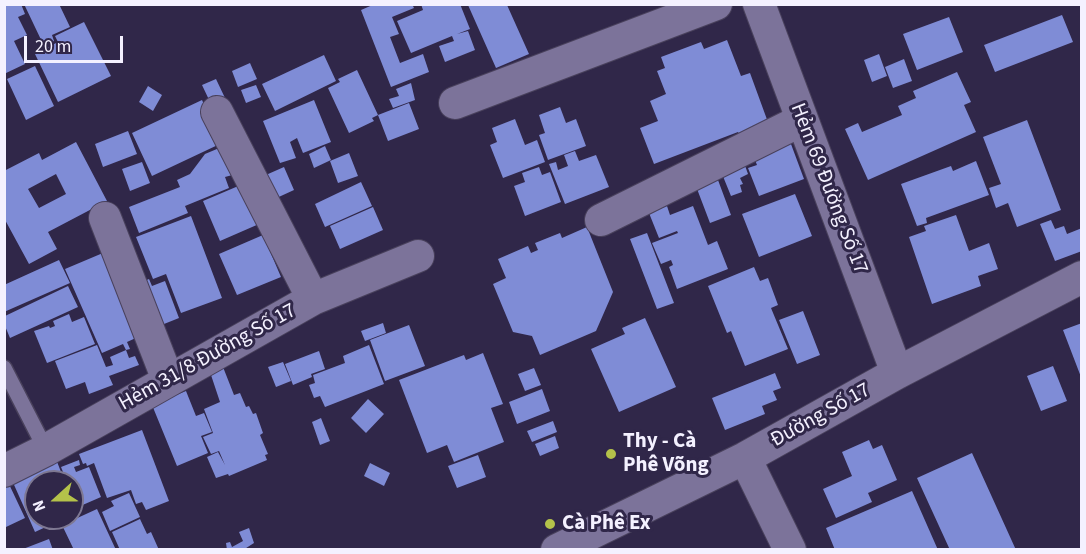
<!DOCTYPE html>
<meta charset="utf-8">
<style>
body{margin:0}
#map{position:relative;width:1086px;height:554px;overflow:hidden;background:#302749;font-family:"Source Sans 3",sans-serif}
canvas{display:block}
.frame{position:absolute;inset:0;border:6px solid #f4f1ff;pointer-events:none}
.north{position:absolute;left:24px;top:470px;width:60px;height:60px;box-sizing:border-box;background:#302749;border:2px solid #7e7892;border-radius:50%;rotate:249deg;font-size:16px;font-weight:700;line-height:24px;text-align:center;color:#f4f1ff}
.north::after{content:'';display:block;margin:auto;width:21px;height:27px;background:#b4c24a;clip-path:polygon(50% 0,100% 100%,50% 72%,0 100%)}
.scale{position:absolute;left:24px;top:36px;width:99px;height:27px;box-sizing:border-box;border:3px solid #f4f1ff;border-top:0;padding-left:8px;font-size:18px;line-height:21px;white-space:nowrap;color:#f4f1ff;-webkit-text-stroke:4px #302749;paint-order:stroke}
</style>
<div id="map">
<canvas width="1086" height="554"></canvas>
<div class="frame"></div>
<div class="north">N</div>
<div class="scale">20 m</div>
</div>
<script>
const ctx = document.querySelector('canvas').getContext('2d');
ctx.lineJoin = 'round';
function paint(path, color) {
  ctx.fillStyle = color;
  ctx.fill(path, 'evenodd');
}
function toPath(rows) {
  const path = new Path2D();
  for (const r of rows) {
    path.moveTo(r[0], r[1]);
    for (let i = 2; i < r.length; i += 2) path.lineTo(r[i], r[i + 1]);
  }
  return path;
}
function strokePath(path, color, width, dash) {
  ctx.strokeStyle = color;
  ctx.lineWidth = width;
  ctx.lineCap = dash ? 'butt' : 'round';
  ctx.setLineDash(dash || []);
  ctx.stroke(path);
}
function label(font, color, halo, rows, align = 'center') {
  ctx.font = font + ' "Source Sans 3",sans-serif';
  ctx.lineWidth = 6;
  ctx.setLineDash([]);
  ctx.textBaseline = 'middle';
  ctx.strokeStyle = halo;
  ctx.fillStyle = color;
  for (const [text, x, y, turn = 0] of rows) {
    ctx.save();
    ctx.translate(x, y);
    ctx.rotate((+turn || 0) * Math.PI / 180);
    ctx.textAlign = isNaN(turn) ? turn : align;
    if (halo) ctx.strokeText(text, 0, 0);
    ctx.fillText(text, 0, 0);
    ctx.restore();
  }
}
paint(toPath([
 [9,4,21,4,25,14,18,17,27,35,14,41,25,64,4,74,4,7],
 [24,4,59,4,70,27,52,35,54,41,44,46],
 [375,4,412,4,414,8,392,17,399,34,390,37,400,63,423,54,429,72,391,87,361,10],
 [421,4,460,4,470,29,457,34,468,31,475,50,445,62,439,46,454,41,452,36,411,53,397,21,423,10],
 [468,5,507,5,529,54,496,68],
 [1062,15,1073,42,995,72,984,45],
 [949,17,963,52,917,70,903,34],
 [84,22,111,76,58,102,35,54,58,42,55,36],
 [727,40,741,76,750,73,769,125,740,136,738,132,654,164,640,128,658,121,650,101,666,94,657,71,665,68,661,57,701,42,704,49],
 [879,54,887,76,872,82,864,60],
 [324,55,336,81,275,111,262,84],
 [904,59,912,81,893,88,885,67],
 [250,63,257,79,238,87,232,71],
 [35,66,54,106,26,120,7,79],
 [357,70,378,115,372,118,374,121,349,133,328,88,340,82,338,79],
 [957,72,971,102,964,105,976,132,868,180,845,129,858,123,862,132,902,115,898,106,916,98,913,91],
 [216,79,225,98,211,104,202,85],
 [411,83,415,100,393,108,389,99,399,96,396,89],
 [256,85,261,97,246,103,241,90],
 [148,86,162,95,153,111,139,102],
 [202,100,222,143,152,176,132,133],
 [314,100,331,142,303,153,297,138,290,142,296,158,280,163,263,121],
 [409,103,419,129,388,141,378,115],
 [560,107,566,123,576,119,586,146,548,160,539,135,545,133,539,115],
 [515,119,525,145,537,140,545,162,503,178,490,145,497,142,492,128],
 [1027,120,1061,210,1017,227,1008,203,996,208,989,188,1001,184,983,137],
 [128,131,137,154,103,167,95,144],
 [788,136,804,179,759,196,748,168,757,165,751,150],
 [76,142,107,201,48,232,57,249,29,264,4,218,4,171,39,153,42,160],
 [56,174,66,194,39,208,28,189],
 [224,146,236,174,225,177,229,188,185,206,188,213,139,233,129,207,180,187,177,180,190,174,205,154],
 [325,146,331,160,314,168,309,154],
 [575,151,579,161,596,155,609,187,565,204,549,164,556,162,558,170,568,166,564,155],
 [349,153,358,176,338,183,330,161],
 [743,160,748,174,740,178,743,184,740,185,742,192,731,196,720,169],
 [976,161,989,195,926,218,927,223,917,226,901,184,951,166,953,171],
 [142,162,150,183,130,191,122,169],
 [284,167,294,190,270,201,259,178],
 [539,167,542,175,550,172,561,202,525,216,514,186,525,182,522,173],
 [715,172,731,215,710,223,694,181],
 [361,182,372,206,325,227,315,204],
 [243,184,259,224,220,241,203,201],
 [795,194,812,236,759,257,742,214],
 [667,206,670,215,693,206,708,245,717,241,728,269,677,289,669,267,673,265,671,260,661,264,652,243,678,233,677,231,659,238,649,213],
 [373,207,383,230,340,249,330,226],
 [956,215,969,251,989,243,998,269,978,276,981,286,932,304,909,237,926,231,924,226],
 [191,216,222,298,181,313,166,274,153,279,136,237],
 [1051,220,1055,229,1064,226,1067,234,1082,228,1082,251,1055,261,1040,224],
 [587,227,613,292,596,331,540,355,532,336,513,332,493,284,506,278,498,259,528,246,531,253,538,250,535,243,560,233,562,238],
 [647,233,674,303,657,309,630,239],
 [263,235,281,277,237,295,219,254],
 [110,250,147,333,127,342,130,349,126,350,123,344,102,353,65,269],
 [59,260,70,283,4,312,4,285],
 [754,267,760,281,768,278,778,305,771,308,788,349,745,366,731,331,727,333,708,286],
 [149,279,152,286,165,281,179,318,154,328,137,284],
 [68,286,78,307,10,338,5,326,5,316],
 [803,311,820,355,797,364,779,320],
 [69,314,72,322,84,317,95,344,47,363,34,331,49,326,50,328,55,326,53,321],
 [645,318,676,387,619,412,591,349,625,334,622,328],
 [383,323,386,333,365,341,361,331],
 [1082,323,1082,377,1081,377,1063,330],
 [409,325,425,366,385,381,370,340],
 [97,345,106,367,113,365,110,357,126,350,129,358,135,356,139,365,109,376,113,385,89,394,85,382,66,389,55,361],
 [369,345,384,384,325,407,320,396,314,398,309,385,315,383,313,375,345,363,343,356],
 [319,351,325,369,311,374,312,377,293,385,285,364],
 [483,353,503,404,491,408,504,442,454,462,447,445,427,453,399,380,464,355,466,360],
 [283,362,291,381,276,387,268,367],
 [1053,366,1067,401,1041,411,1027,376],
 [223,367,234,395,240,393,246,407,249,406,253,414,256,413,263,433,260,435,268,454,265,455,267,460,229,476,228,474,216,478,207,457,218,452,225,465,219,451,211,454,203,437,213,433,204,409,220,402,210,372],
 [534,368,541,385,525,391,518,374],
 [775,373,781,388,773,391,777,400,762,406,765,414,725,430,712,398],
 [542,389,550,411,517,424,509,402],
 [186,391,196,416,204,413,212,432,201,436,208,453,177,466,152,405],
 [368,399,384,414,366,433,351,418],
 [321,418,330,441,320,445,312,422],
 [553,421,557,432,532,442,527,431],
 [142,430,169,501,146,510,142,502,136,504,131,490,107,498,94,463,87,466,86,463,83,464,79,454],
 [555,436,559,448,540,456,535,444],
 [869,440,873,449,882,445,897,480,868,493,872,502,836,518,823,489,852,476,842,452],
 [972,453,1016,550,950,550,917,478],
 [478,455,486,477,457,488,448,466],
 [56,459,61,472,53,476,56,482,36,482,36,518,65,518,35,532,11,478],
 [79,460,80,465,74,467,76,472,89,467,101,497,78,507,74,496,72,496,79,512,72,515,72,482,58,482,55,475,63,472,61,467],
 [370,463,390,473,384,486,364,476],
 [8,482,25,518,6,527,4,523,4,484],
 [912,491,938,550,835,550,826,528],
 [129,493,140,517,110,531,102,512,114,506,111,501],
 [97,509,116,550,74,550,62,525],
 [140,519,147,534,151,532,159,550,120,550,112,532],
 [249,528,254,543,243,550,227,550,226,543,230,542,232,547,243,541,239,532],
 [49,539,53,550,23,550,23,549]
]), '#7f8cd6');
const lane = toPath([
 [4,368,46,450]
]);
const street = toPath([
 [759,4,897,373],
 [455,103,716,4],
 [217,112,313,299],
 [105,218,168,380],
 [601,220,802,120],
 [745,458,790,550],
 [4,471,46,450,313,299,418,256],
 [557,550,745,458,897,373,1082,277]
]);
strokePath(lane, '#49415c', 18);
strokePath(street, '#49415c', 34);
strokePath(lane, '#7c739a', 15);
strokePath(street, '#7c739a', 32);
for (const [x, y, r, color] of [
 [611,454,6,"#b4c24a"],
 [550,524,6,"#b4c24a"]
]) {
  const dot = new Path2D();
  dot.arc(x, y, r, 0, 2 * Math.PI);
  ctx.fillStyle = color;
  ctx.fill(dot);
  strokePath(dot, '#302749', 2);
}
label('21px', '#f4f1ff', '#302749', [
 ["Hẻm 69 Đường Số 17",828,189,69],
 ["Hẻm 31/8 Đường Số 17",208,358,-29],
 ["Đường Số 17",821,416,-29]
]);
label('bold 21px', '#f4f1ff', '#302749', [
 ["Thy - Cà",623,442],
 ["Phê Võng",623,466],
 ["Cà Phê Ex",562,524]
], 'left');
</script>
